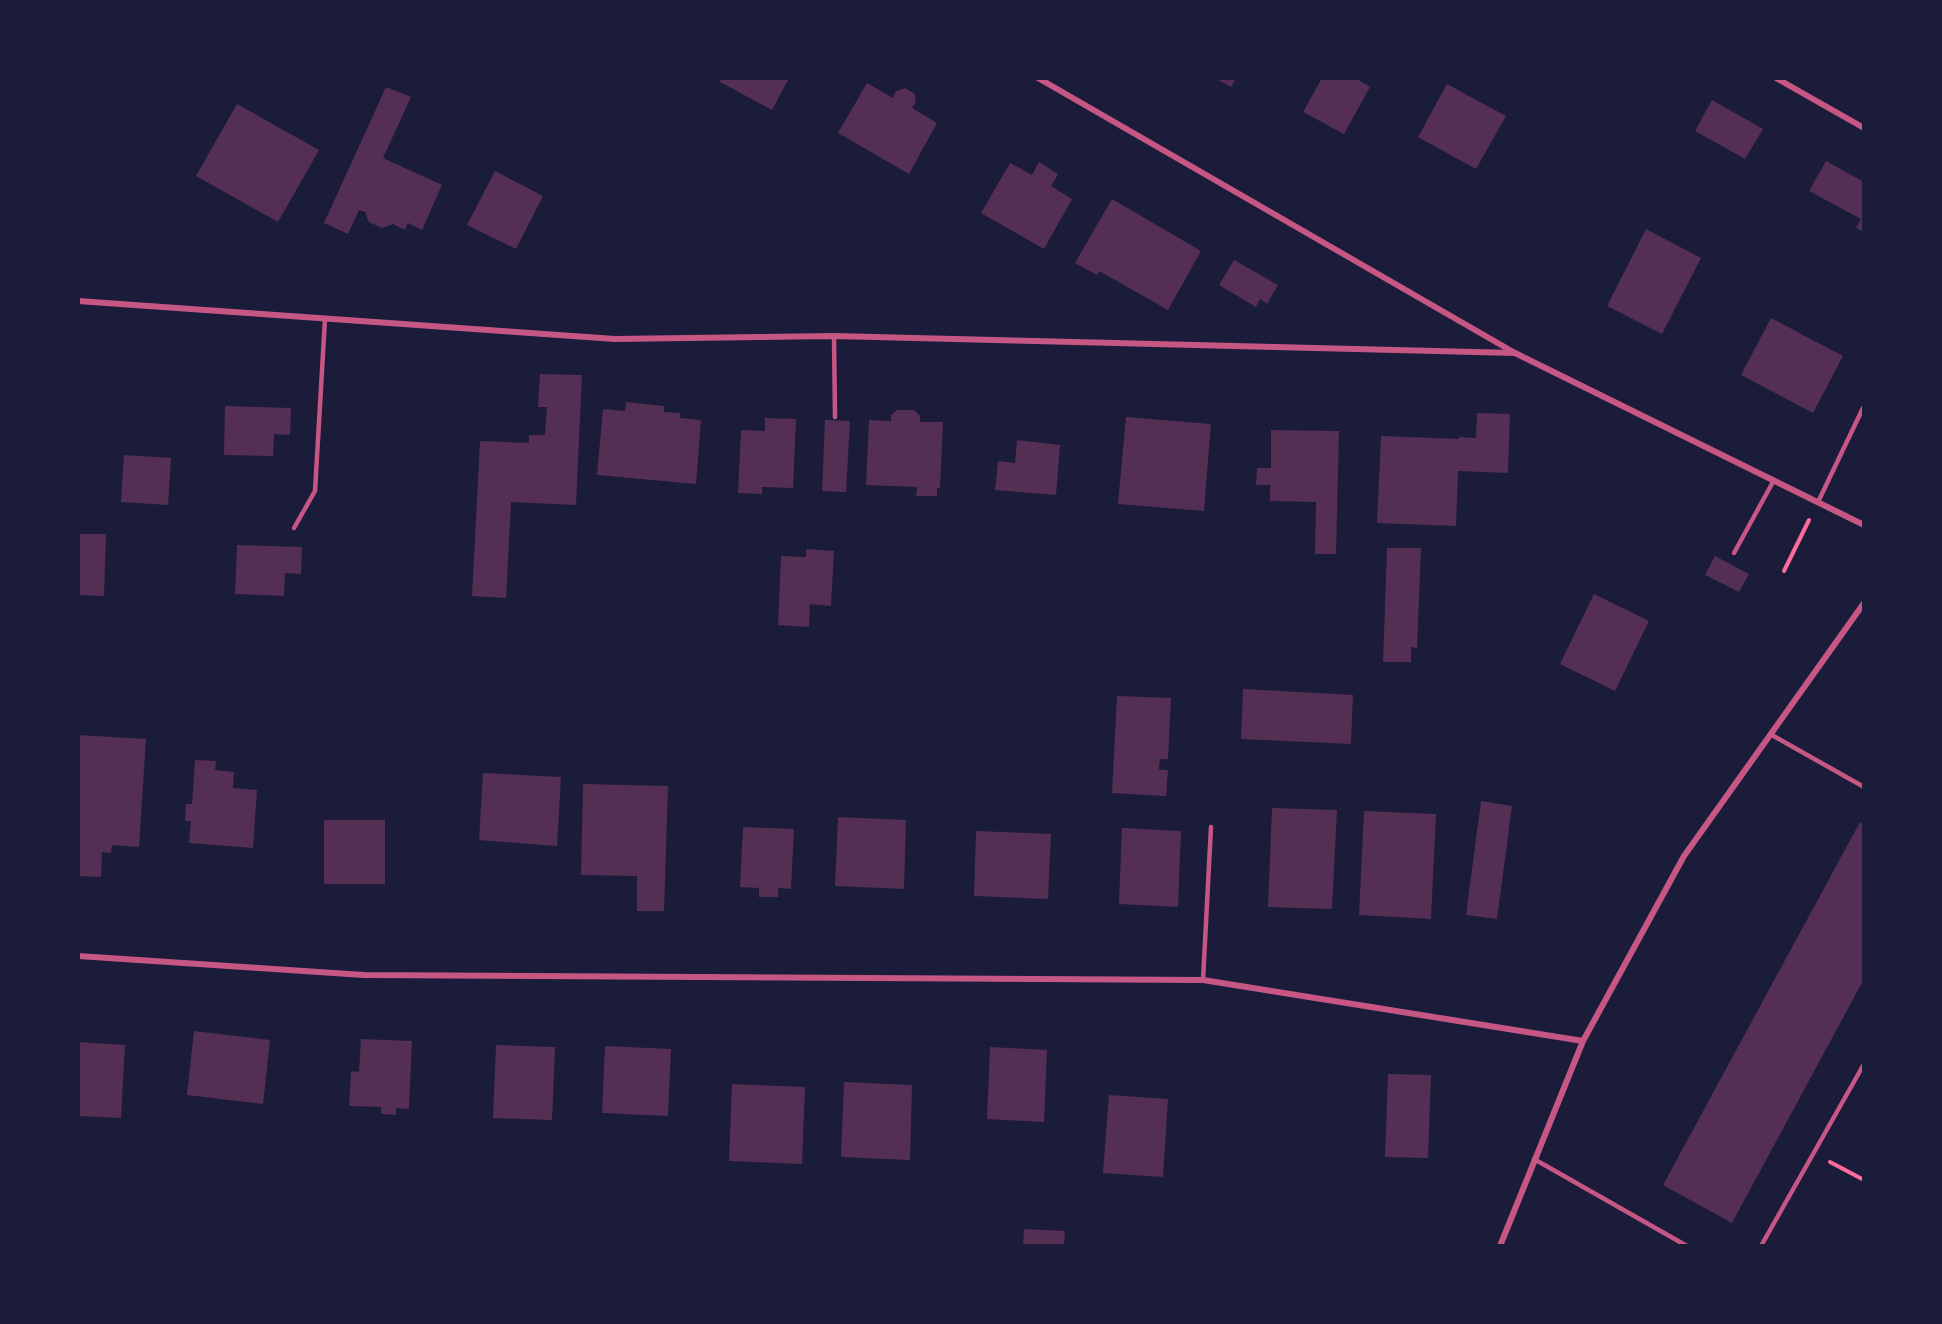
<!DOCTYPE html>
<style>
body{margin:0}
#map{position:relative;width:1942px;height:1324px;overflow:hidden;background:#1b1b3a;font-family:"Fira Sans Condensed",sans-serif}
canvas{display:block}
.frame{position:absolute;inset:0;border:80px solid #1b1b3a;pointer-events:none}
</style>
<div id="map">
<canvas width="1942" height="1324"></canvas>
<div class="frame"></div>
</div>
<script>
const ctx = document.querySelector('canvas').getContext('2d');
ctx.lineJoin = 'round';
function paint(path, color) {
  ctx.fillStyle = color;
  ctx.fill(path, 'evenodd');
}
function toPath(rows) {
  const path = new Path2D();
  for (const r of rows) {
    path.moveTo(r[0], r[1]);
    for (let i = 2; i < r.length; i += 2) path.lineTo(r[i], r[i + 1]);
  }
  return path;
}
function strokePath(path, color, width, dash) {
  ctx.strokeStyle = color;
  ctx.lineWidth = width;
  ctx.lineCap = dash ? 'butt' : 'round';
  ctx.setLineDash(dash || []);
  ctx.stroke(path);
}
paint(toPath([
 [722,78,789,78,772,110,720,82],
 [1215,78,1236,78,1231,87],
 [1322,78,1355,78,1370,87,1344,134,1303,112],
 [867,83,893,98,896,91,905,88,914,93,916,102,912,108,937,123,909,174,838,133],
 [1447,84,1506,116,1476,169,1418,137],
 [386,87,411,97,383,158,442,185,422,230,408,223,405,230,393,224,382,228,369,222,365,212,359,210,348,234,324,223],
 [1712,100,1763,129,1745,159,1695,131],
 [237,104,319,150,278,222,196,176],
 [1826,161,1864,182,1864,232,1856,228,1861,219,1809,191],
 [1039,162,1058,174,1051,186,1072,199,1044,249,981,213,1010,163,1032,175],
 [495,171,543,196,516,249,467,225],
 [1112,199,1201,251,1168,310,1099,271,1097,275,1075,263],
 [1646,229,1701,258,1662,334,1607,306],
 [1234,260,1278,285,1267,304,1260,299,1256,307,1219,285],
 [1771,318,1843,356,1813,413,1741,375],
 [540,374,582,375,576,505,511,502,506,598,472,596,480,441,529,443,529,435,545,435,547,407,538,407],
 [626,402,664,406,664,412,680,413,680,418,701,420,696,484,597,475,603,409,625,411],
 [225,406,291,408,290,435,274,434,273,456,224,455],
 [897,410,914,410,920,416,920,422,943,422,940,488,937,488,937,496,916,496,917,487,866,485,869,420,891,421,891,415],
 [1477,413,1510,414,1508,473,1458,471,1456,526,1377,523,1381,436,1459,439,1459,437,1476,438],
 [1126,417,1211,424,1204,511,1118,504],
 [765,418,796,419,793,488,762,487,762,494,738,493,741,430,765,431],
 [825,420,850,421,846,492,822,491],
 [1271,430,1339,431,1336,554,1315,554,1316,502,1270,501,1270,485,1256,485,1257,468,1271,468],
 [1017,440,1060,445,1056,495,995,490,998,461,1015,463],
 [124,455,171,458,168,505,121,502],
 [78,534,106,534,104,596,78,595],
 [237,545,302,547,301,574,285,573,284,596,235,594],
 [1387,548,1421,548,1417,648,1411,647,1411,662,1383,662],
 [806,549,834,551,831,606,810,604,809,627,778,625,781,556,806,557],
 [1715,556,1749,574,1739,592,1705,575],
 [1594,594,1649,621,1615,691,1560,664],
 [1243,689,1353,695,1351,744,1241,739],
 [1117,696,1171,698,1168,759,1160,759,1159,770,1168,770,1166,796,1112,793],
 [78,735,146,739,139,847,112,845,111,853,102,852,101,877,78,876],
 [195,760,216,761,215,770,234,772,233,788,257,790,253,848,189,843,191,821,185,821,186,804,192,804],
 [483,773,561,777,557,846,479,840],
 [583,784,668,786,664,911,637,911,637,876,581,875],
 [1481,801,1512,806,1497,919,1466,915],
 [1272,808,1337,810,1332,909,1268,907],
 [1364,811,1436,814,1431,919,1359,915],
 [838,817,906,820,904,889,835,886],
 [324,820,385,820,385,884,324,884],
 [1860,822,1864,824,1864,979,1732,1223,1663,1185],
 [743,827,794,829,791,889,778,888,778,897,759,897,759,888,740,887],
 [1122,828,1181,831,1178,907,1119,904],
 [976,831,1051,834,1048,899,974,896],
 [194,1031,270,1040,263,1104,187,1095],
 [361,1039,412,1041,409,1109,396,1108,396,1115,381,1114,381,1107,349,1106,351,1071,359,1072],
 [78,1042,125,1045,121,1118,78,1116],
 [496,1045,555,1047,552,1120,493,1118],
 [605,1046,671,1049,668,1116,602,1113],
 [990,1047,1047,1050,1044,1122,987,1119],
 [1388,1074,1431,1075,1428,1158,1385,1157],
 [844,1082,912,1085,910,1160,841,1157],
 [732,1084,805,1087,802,1164,729,1161],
 [1109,1095,1168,1099,1163,1177,1103,1173],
 [1024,1229,1065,1231,1064,1246,1023,1246]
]), '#542f53');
strokePath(toPath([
 [1784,571,1809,520],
 [1830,1162,1864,1180]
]), '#ff6b9d', 4);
strokePath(toPath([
 [834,336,835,417],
 [1818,502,1863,408],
 [294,528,315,491,325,319],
 [1734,553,1774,480],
 [1770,734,1864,787],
 [1203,980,1211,827],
 [1534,1159,1687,1246],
 [1761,1246,1864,1064]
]), '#c65784', 4.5);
strokePath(toPath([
 [1038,78,1515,353,1864,525],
 [1776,78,1864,128],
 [78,301,615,339,834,336,1515,353],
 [78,956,364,975,1203,980,1583,1041],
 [1500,1246,1583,1041,1684,856,1864,603]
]), '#c65784', 6);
</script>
